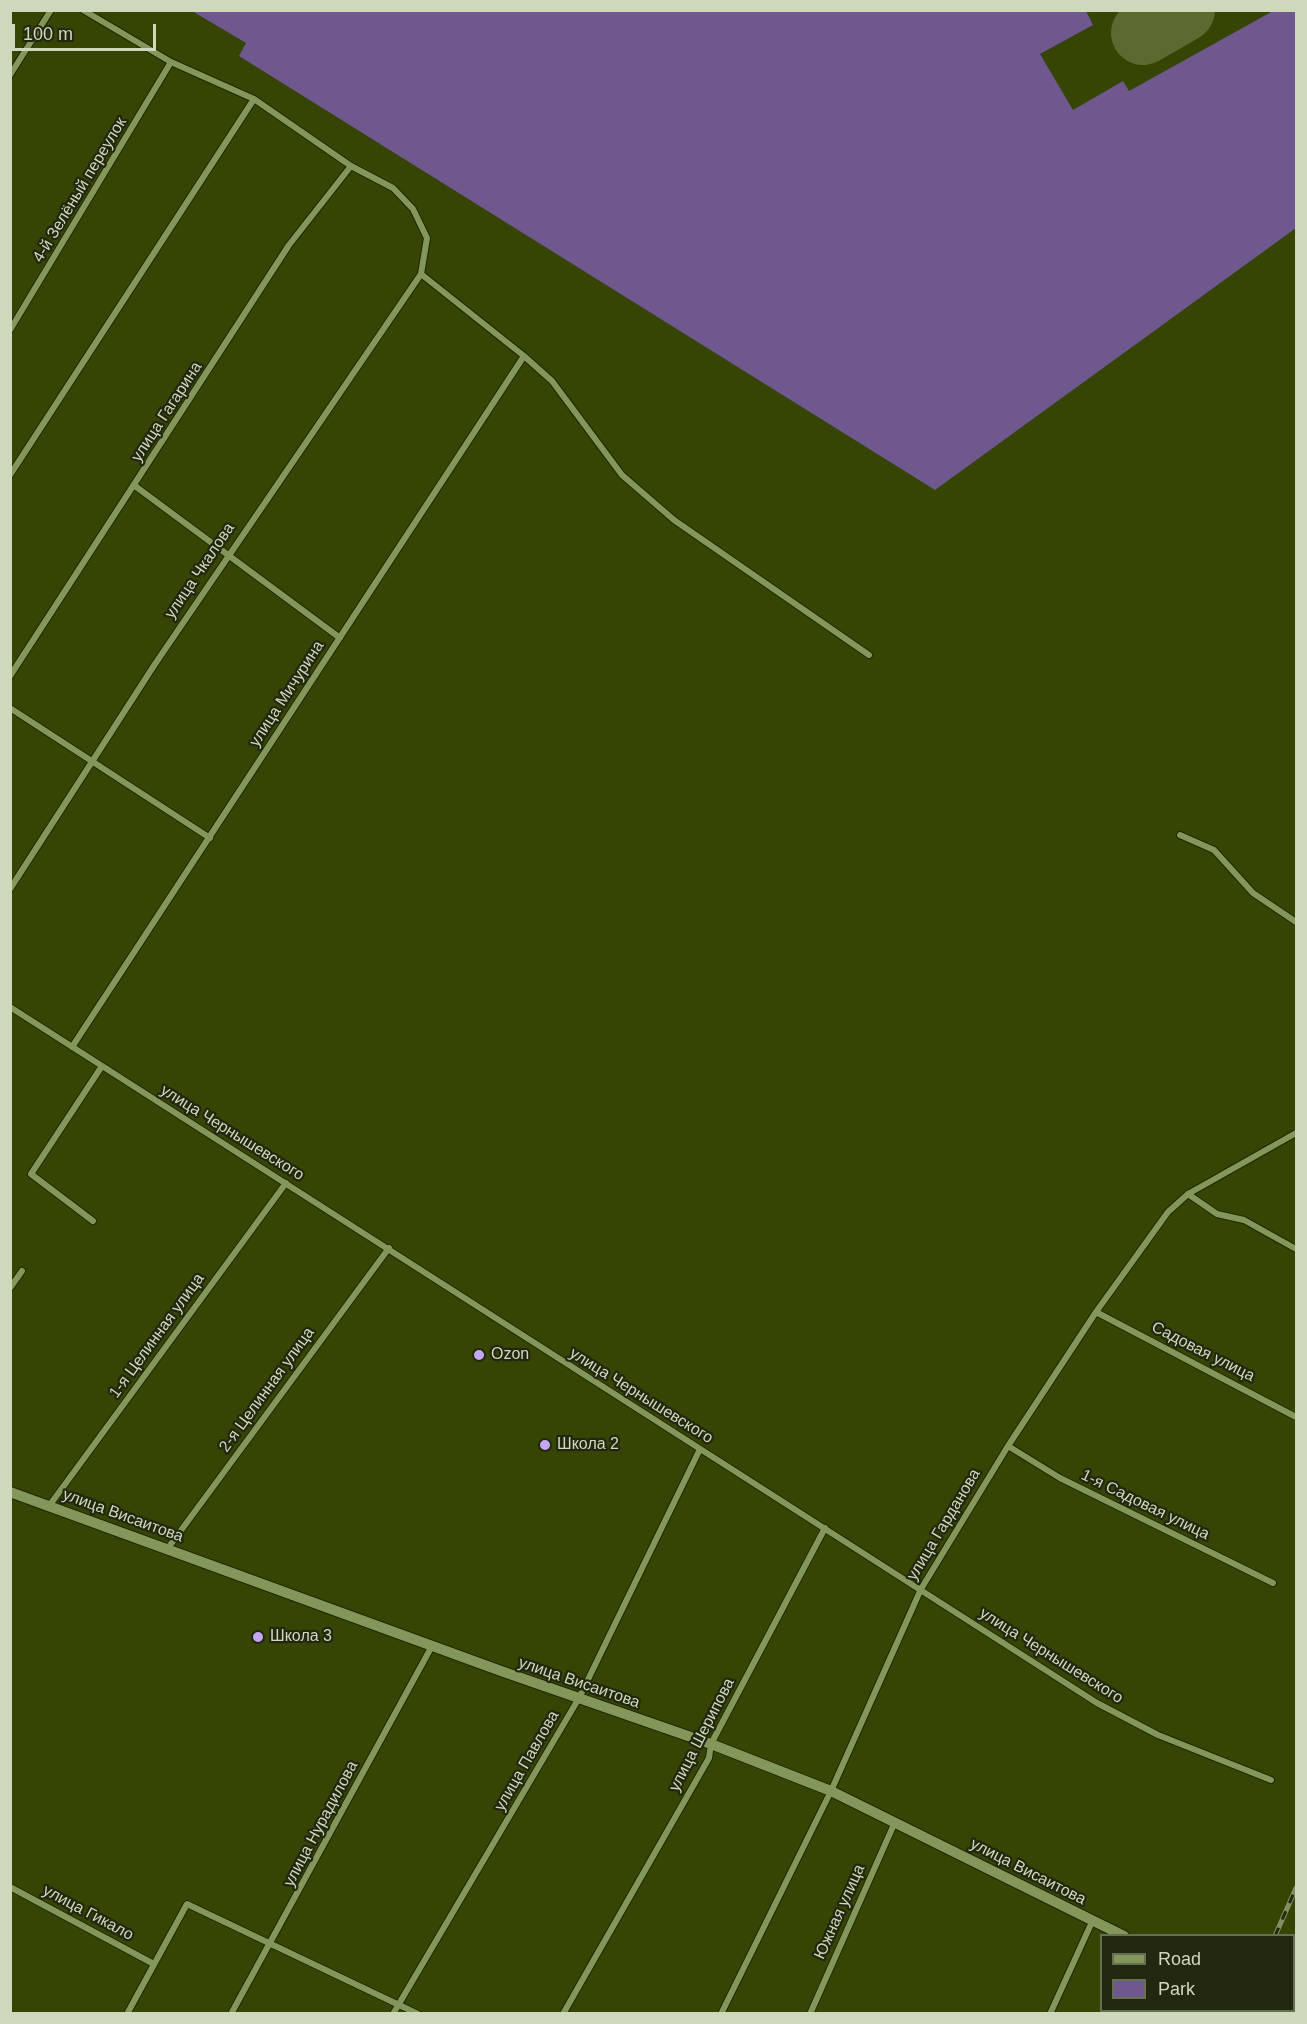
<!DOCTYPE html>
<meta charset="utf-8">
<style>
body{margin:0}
#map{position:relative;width:1307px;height:2024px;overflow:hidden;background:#364404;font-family:Helvetica,sans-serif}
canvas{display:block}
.frame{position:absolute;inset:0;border:12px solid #ced8ba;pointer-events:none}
.legend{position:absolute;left:1100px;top:1934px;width:195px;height:78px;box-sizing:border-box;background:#21280f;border:2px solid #666e53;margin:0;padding:8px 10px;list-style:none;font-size:18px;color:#ced8ba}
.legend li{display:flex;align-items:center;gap:12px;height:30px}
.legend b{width:30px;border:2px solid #666e53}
.scale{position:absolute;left:12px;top:24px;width:144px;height:27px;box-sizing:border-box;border:3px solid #ced8ba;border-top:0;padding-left:8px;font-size:18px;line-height:21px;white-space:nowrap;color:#ced8ba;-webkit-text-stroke:4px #21280f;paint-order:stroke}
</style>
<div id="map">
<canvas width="1307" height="2024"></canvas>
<div class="frame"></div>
<ul class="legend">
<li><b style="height:8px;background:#84965a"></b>Road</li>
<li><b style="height:16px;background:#6e588d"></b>Park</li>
</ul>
<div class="scale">100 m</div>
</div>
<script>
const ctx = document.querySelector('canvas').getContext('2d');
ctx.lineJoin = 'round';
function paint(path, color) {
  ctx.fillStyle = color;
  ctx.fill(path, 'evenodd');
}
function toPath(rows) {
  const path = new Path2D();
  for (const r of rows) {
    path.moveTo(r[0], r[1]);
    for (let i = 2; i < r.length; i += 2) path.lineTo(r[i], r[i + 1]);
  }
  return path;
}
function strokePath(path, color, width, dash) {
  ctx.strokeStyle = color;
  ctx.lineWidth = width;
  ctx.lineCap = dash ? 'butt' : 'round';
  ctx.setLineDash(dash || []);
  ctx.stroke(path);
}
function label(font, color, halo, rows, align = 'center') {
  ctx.font = font + ' Helvetica,sans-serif';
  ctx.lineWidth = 4.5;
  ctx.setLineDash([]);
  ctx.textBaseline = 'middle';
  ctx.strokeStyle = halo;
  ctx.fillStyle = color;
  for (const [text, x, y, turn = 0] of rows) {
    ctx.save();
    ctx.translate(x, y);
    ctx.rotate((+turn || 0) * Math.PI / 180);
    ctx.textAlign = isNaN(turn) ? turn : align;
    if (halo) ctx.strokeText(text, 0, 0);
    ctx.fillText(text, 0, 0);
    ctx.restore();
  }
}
paint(toPath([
 [192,11,1086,11,1093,25,1040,54,1073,110,1123,81,1129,91,1273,11,1296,11,1296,228,935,490,239,56,246,43]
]), '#6e588d');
strokePath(toPath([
 [1131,10,1143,33]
]), '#5c6a32', 26);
strokePath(toPath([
 [1143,33,1183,10]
]), '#5c6a32', 64);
const minor = toPath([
 [83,10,171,62,254,99,351,166,393,188,413,209,427,238,421,274,524,356,552,381,622,475,674,520,869,655],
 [10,75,51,10],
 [10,330,171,62],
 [10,475,254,99],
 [135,486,340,638],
 [10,676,289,245,351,166],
 [10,708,210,838],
 [1180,835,1214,850,1253,893,1296,922],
 [10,889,155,664,421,274],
 [10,1007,1097,1703,1158,1735,1271,1780],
 [72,1047,524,356],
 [1188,1194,1217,1214,1244,1220,1296,1249],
 [93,1221,31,1174,102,1066],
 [10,1288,22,1271],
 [1096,1312,1296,1417],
 [1008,1446,1060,1478,1273,1583],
 [49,1506,286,1183],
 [168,1548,389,1248],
 [10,1887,152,1963],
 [127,2014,187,1904,418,2014],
 [231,2014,432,1646],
 [393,2014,579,1698,700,1449],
 [563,2014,709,1758,711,1744,825,1528],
 [721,2014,831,1791,921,1589,1008,1446,1096,1312,1168,1212,1188,1194,1296,1133],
 [810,2014,895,1822],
 [1050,2014,1092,1922]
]);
const tertiary = toPath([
 [10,1492,501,1671,711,1744,831,1791,1124,1936]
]);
strokePath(minor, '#1f2900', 8);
strokePath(tertiary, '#1f2900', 12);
strokePath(minor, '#84965a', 6);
strokePath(tertiary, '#84965a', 10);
const rail = toPath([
 [1275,1936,1296,1888],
 [1239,2014,1240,2010]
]);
strokePath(rail, '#838f60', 5);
strokePath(rail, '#21280f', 3, [9]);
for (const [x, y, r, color] of [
 [479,1355,6,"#c4a7f1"],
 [545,1445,6,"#c4a7f1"],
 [258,1637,6,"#c4a7f1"]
]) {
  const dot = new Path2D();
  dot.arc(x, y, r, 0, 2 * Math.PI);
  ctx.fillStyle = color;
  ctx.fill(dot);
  strokePath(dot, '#21280f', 2);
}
label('16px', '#ced8ba', '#21280f', [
 ["4-й Зелёный переулок",80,190,-59],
 ["улица Гагарина",167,412,-57],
 ["улица Чкалова",200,571,-56],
 ["улица Мичурина",287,694,-57],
 ["улица Чернышевского",232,1133,32],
 ["1-я Целинная улица",157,1336,-54],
 ["Садовая улица",1203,1352,27],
 ["2-я Целинная улица",267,1390,-54],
 ["улица Чернышевского",641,1396,32],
 ["1-я Садовая улица",1145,1505,26],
 ["улица Висаитова",123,1516,20],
 ["улица Гарданова",944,1525,-59],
 ["улица Чернышевского",1051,1656,32],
 ["улица Висаитова",579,1683,19],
 ["улица Шерипова",702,1735,-63],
 ["улица Павлова",527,1761,-60],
 ["улица Нурадилова",321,1824,-62],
 ["улица Висаитова",1028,1872,27],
 ["Южная улица",840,1912,-66],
 ["улица Гикало",88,1913,28]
]);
label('16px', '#ced8ba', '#21280f', [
 ["Ozon",491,1355],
 ["Школа 2",557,1445],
 ["Школа 3",270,1637]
], 'left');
</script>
